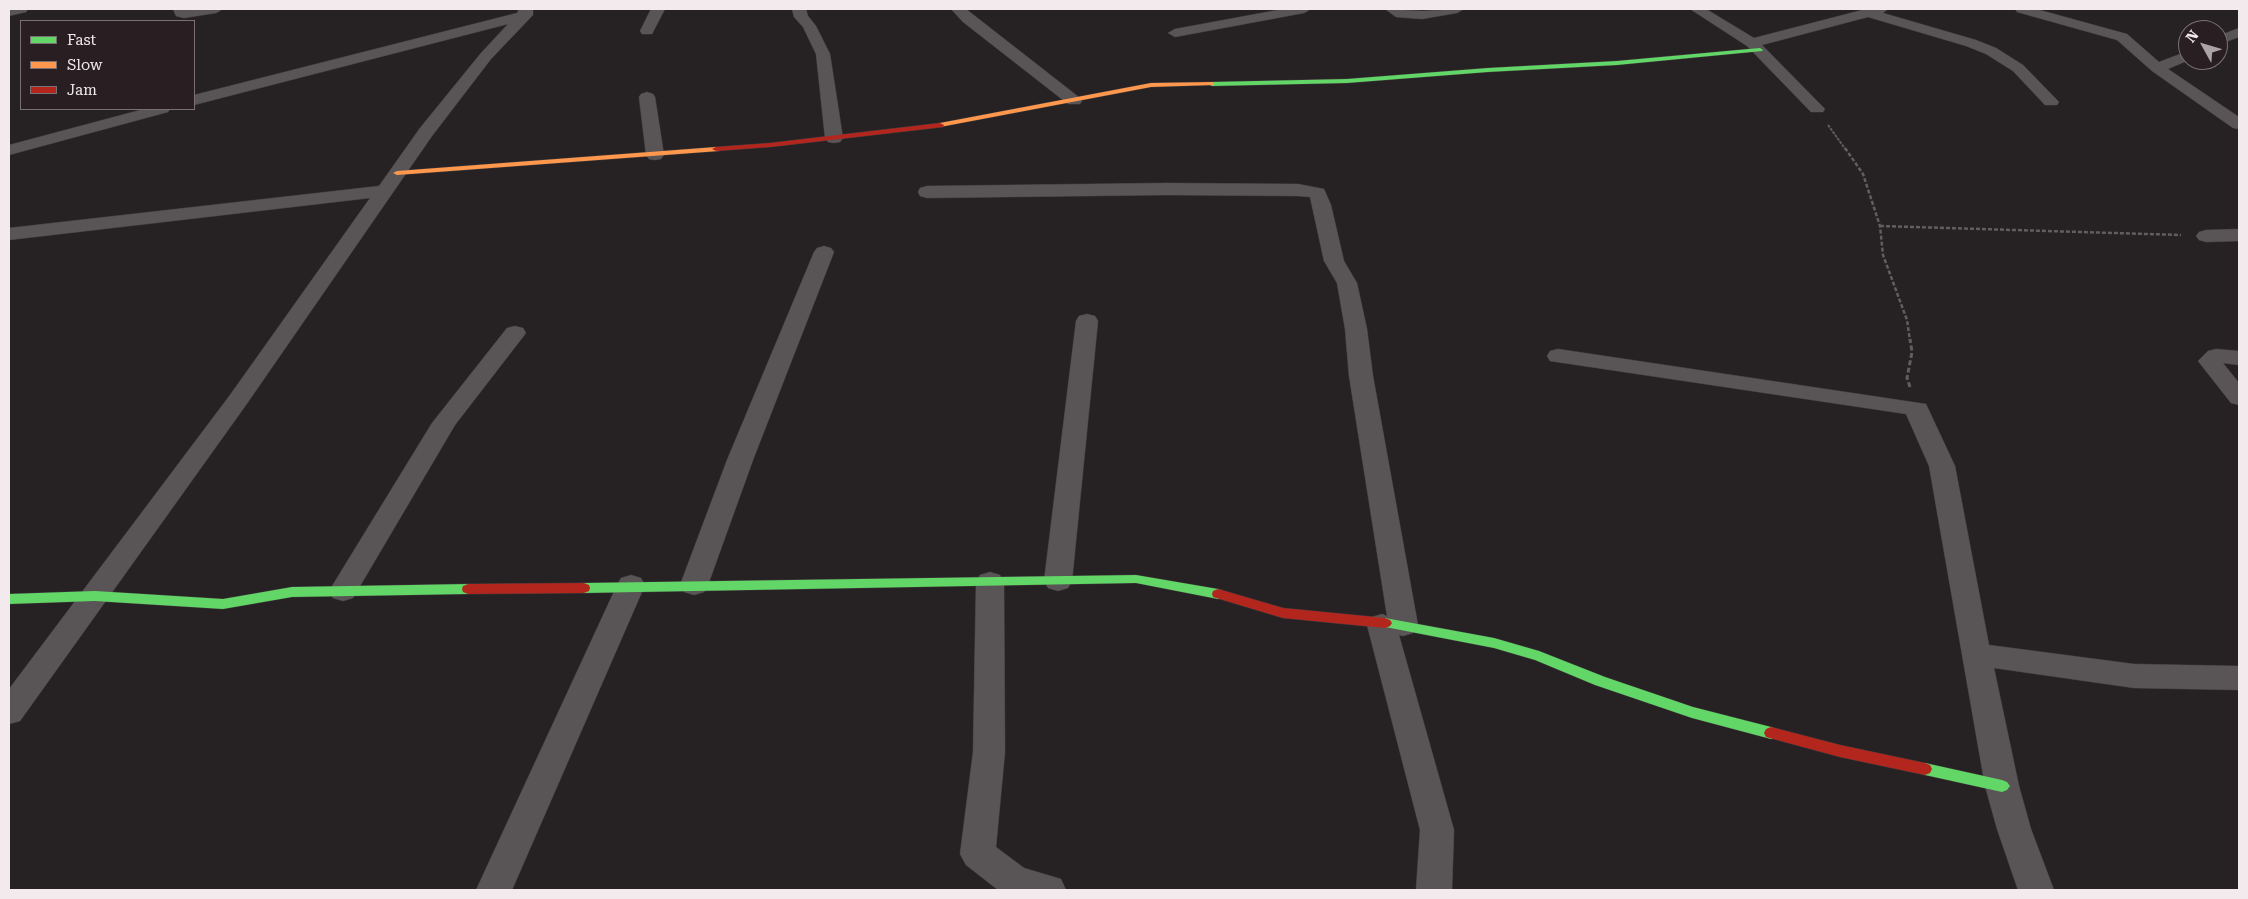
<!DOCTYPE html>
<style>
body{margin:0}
#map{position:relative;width:2248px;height:899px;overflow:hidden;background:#262123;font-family:"Roboto Serif",serif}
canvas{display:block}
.frame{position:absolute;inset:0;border:10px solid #f3eaed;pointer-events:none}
.legend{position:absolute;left:20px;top:20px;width:175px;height:90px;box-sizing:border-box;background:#291e22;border:1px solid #7a7073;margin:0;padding:6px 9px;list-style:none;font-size:15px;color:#f3eaed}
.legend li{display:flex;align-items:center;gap:10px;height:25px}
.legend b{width:25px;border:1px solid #7a7073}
.north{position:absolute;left:2178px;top:20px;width:50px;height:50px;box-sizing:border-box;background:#291e22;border:1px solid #7a7073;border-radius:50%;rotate:309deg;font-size:14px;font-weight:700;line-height:20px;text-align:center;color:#f3eaed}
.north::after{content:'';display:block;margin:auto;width:18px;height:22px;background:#aba4a6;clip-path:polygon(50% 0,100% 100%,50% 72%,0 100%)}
</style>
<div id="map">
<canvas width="2248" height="899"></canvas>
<div class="frame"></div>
<ul class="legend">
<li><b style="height:6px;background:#63d668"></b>Fast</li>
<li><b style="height:6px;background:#ff974d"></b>Slow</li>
<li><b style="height:6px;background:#b3261e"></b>Jam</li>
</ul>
<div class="north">N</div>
</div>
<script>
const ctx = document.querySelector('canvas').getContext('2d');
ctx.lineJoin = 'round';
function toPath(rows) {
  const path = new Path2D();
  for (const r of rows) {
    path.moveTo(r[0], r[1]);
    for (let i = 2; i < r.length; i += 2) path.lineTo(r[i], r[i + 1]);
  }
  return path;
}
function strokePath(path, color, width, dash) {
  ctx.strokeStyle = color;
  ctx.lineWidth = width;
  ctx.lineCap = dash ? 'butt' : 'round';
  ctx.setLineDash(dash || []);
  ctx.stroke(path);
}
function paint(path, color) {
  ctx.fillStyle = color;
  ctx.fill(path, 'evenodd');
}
const street = toPath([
 [9,9,28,9,26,12,9,16,9,9],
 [173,9,223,9,216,13,184,18,176,16,173,9],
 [519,9,533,9,533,15,491,59,432,136,246,405,20,721,9,724,9,689,230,395,370,198,9,240,9,228,379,186,420,128,481,53,508,24,194,105,194,95,517,13,519,9],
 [651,9,665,9,652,34,642,34,640,31,651,9],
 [792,9,806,9,808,16,816,26,830,54,843,138,840,142,834,143,828,142,825,138,816,54,803,27,794,17,792,9],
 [951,9,966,9,1080,98,1082,101,1080,104,1068,104,963,22,951,9],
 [1283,9,1311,9,1304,13,1175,37,1168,33,1175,29,1283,9],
 [1385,9,1422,11,1464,9,1457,13,1422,19,1396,17,1385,9],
 [1690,9,1706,9,1754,38,1866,9,1888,9,1883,13,1976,40,1996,48,2023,65,2059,102,2057,105,2045,105,2013,71,1986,54,1966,46,1868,17,1762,45,1825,109,1823,112,1811,112,1747,46,1690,9],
 [2015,9,2036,9,2127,34,2159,62,2188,51,2189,60,2168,69,2239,117,2239,129,2233,128,2152,71,2117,40,2017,12,2015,9],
 [2239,28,2239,37,2218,45,2218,36,2239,28],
 [647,92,653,94,655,97,664,155,661,159,655,160,649,159,646,155,639,97,641,94,647,92],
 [144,109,170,109,168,112,9,155,9,145,144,109],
 [1167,183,1298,184,1324,189,1331,205,1344,261,1357,283,1367,329,1373,376,1418,625,1413,633,1403,636,1399,635,1454,830,1452,890,1416,890,1420,830,1367,625,1372,617,1382,614,1387,616,1349,376,1345,329,1337,283,1324,261,1310,197,1298,196,1167,195,927,198,920,196,918,192,920,188,927,186,1167,183],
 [2239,229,2239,241,2206,242,2199,240,2196,236,2199,232,2206,230,2239,229],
 [824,246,831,248,834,252,753,460,708,585,704,592,694,595,684,592,680,585,727,460,814,252,817,248,824,246],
 [1087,314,1095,316,1098,321,1072,581,1068,588,1058,591,1048,588,1044,581,1076,321,1079,316,1087,314],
 [515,326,523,328,526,333,455,425,353,598,343,601,333,598,329,591,432,423,507,328,515,326],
 [1558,349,1926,404,1955,466,1989,645,2134,664,2239,666,2239,690,2134,688,1994,668,2019,786,2031,829,2054,890,2018,890,1997,829,1985,786,1929,466,1906,414,1550,361,1547,356,1550,351,1558,349],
 [2216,349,2239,351,2239,365,2223,363,2239,383,2239,405,2231,403,2198,361,2208,351,2216,349],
 [990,572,1000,575,1004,582,1005,752,996,847,1024,868,1061,879,1066,890,998,890,966,865,960,854,973,752,976,582,980,575,990,572],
 [631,575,641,578,645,585,512,890,476,890,617,585,621,578,631,575]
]);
const fast = toPath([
 [1760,48,1763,50,1762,51,1617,65,1488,72,1347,83,1212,86,1208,84,1212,82,1347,79,1488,68,1617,61,1760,48],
 [1136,575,1218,589,1223,591,1224,594,1223,597,1218,599,1136,583,584,593,579,591,578,588,579,585,584,583,1136,575],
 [468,584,473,586,474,589,473,592,468,594,292,597,223,609,95,601,9,604,9,594,95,591,223,599,292,587,468,584],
 [1385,618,1494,638,1539,651,1605,677,1693,707,1771,727,1776,729,1778,733,1776,737,1771,739,1692,718,1595,685,1535,660,1494,648,1380,626,1378,623,1380,620,1385,618],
 [1925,763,2002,780,2007,782,2010,786,2007,790,2002,792,1925,775,1920,773,1918,769,1920,765,1925,763]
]);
const slow = toPath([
 [1212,82,1214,83,1214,85,1151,87,940,127,936,125,940,123,1151,83,1212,82],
 [716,147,720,149,719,151,397,175,393,173,397,171,716,147]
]);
const jam = toPath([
 [940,123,944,125,943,127,770,147,716,151,712,149,716,147,770,143,940,123],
 [584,583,589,585,590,588,589,591,584,593,468,594,463,592,462,589,463,586,468,584,584,583],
 [1218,589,1283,608,1385,618,1390,620,1392,623,1390,626,1385,628,1283,618,1213,597,1212,594,1213,591,1218,589],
 [1771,727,1840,745,1925,763,1930,765,1932,769,1930,773,1925,775,1840,757,1766,737,1764,733,1766,729,1771,727]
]);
strokePath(street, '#403b3d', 1);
strokePath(fast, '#403b3d', 1);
strokePath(slow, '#403b3d', 1);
strokePath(jam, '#403b3d', 1);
strokePath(toPath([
 [1828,125,1846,150]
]), '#625d5e', 2, [3, 1]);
strokePath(toPath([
 [1845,148,1863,174,1880,226,1883,255,1907,320,1910,341],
 [1880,226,2181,235]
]), '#625d5e', 2.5, [4, 2]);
strokePath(toPath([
 [1910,387,1907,378,1912,352,1910,339]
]), '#625d5e', 3, [5, 2.5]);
paint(street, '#595456');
paint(fast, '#63d668');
paint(slow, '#ff974d');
paint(jam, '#b3261e');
</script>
